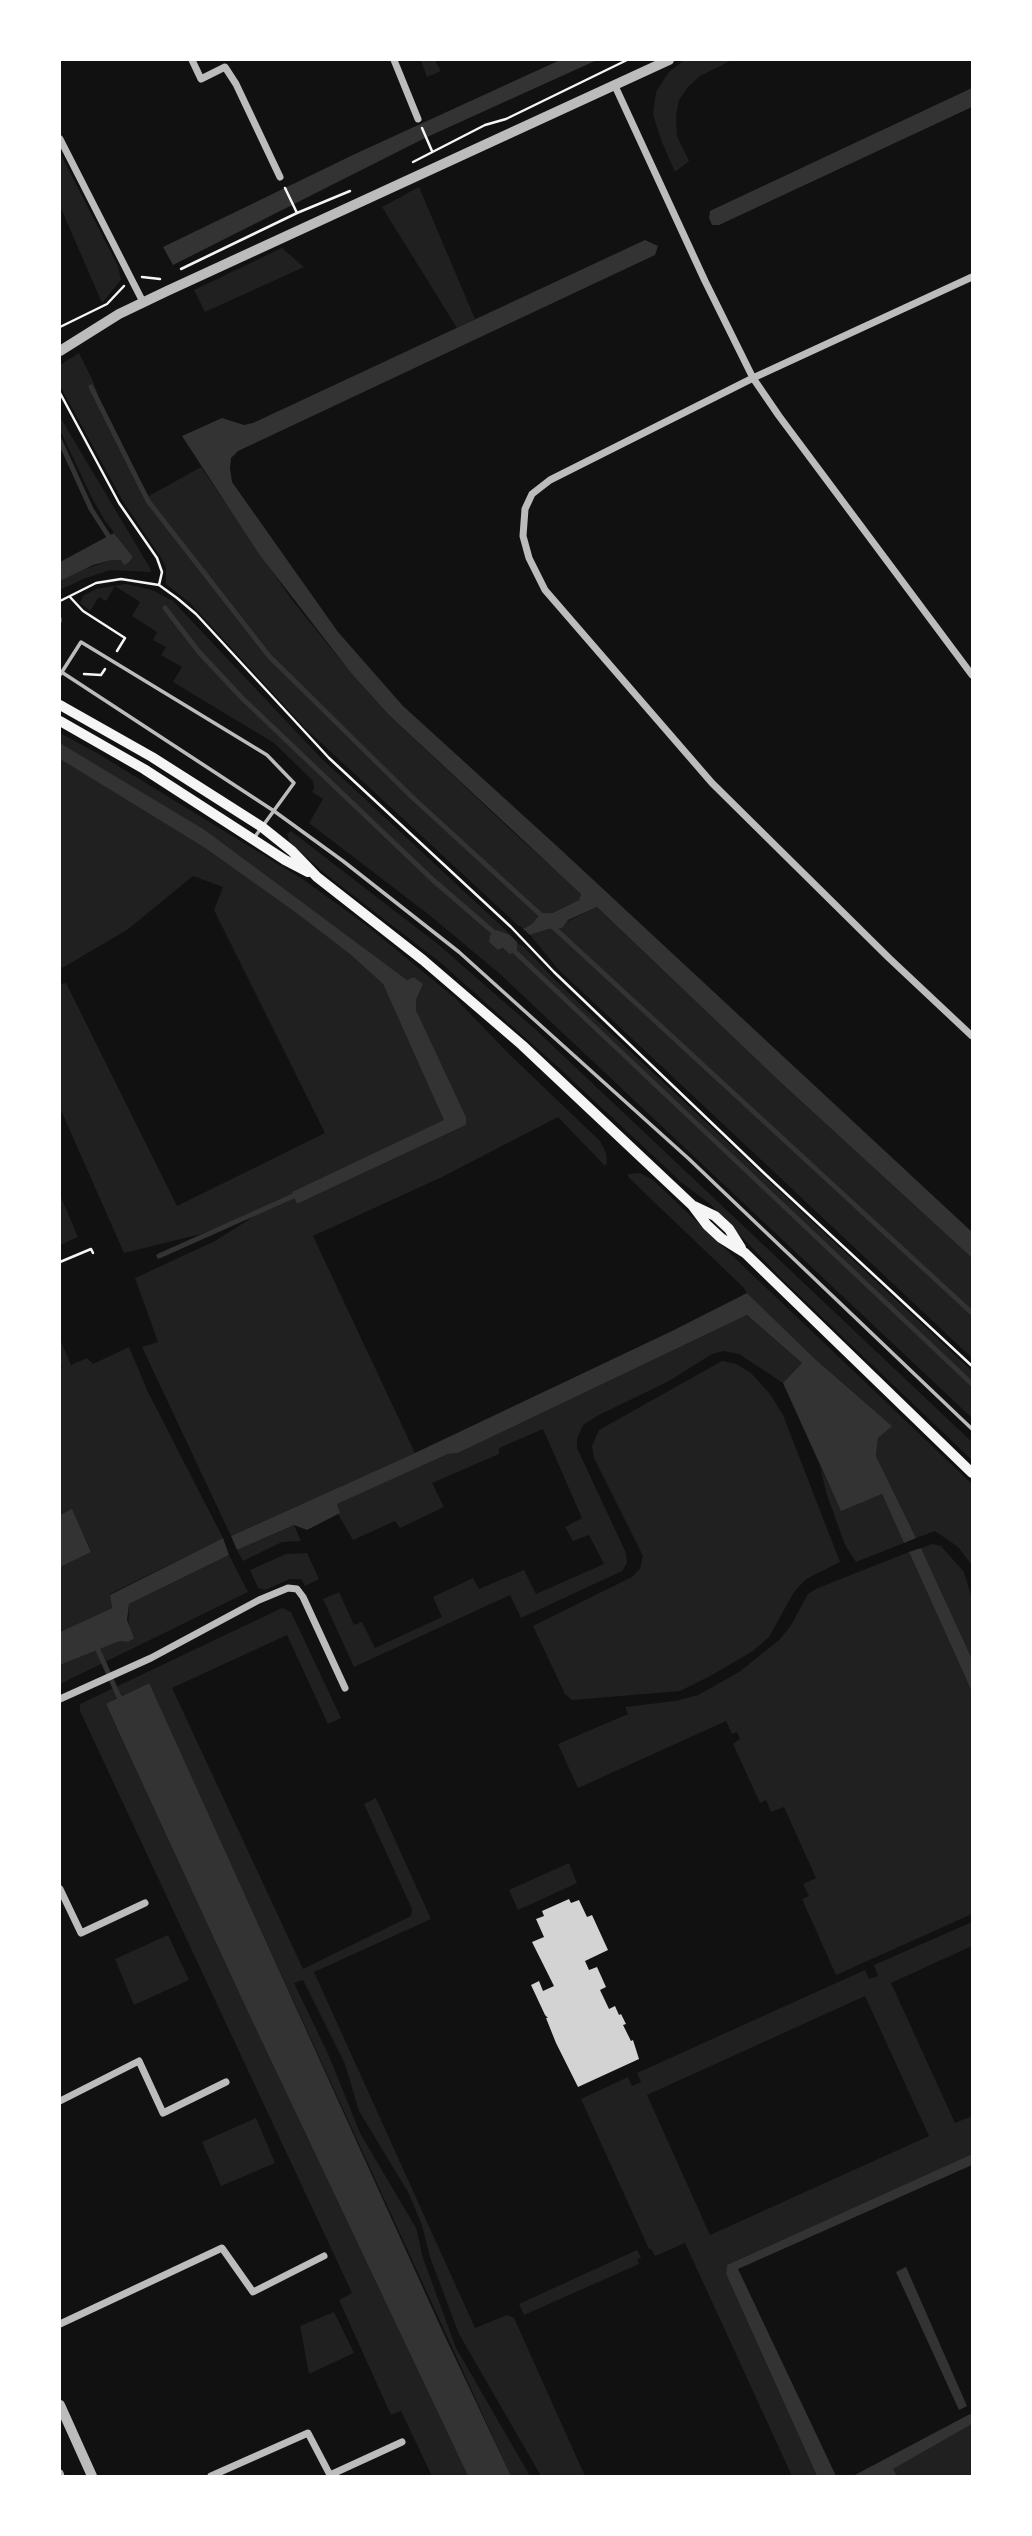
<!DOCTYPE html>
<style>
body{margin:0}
#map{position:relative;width:1032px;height:2536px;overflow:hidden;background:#111;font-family:Rubik,sans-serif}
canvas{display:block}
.frame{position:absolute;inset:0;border:61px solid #fff;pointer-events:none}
</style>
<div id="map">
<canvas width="1032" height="2536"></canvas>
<div class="frame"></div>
</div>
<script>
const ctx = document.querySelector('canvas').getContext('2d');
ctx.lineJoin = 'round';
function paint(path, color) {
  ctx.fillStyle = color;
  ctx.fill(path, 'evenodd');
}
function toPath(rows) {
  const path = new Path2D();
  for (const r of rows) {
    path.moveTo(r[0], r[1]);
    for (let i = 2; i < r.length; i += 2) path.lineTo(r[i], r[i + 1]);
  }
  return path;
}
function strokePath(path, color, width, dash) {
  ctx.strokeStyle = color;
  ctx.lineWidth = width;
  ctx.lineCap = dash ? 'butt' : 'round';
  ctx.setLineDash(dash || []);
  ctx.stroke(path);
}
paint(toPath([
 [421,60,435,60,441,71,427,77],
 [684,60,732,60,700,76,688,87,679,100,676,116,677,136,689,161,675,172,662,142,653,115,656,92,668,73],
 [60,153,118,266,121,280,102,303,60,206],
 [419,187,475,319,457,328,382,207],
 [282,248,304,267,205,312,194,290],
 [79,353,93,381,110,428,149,496,201,467,292,600,351,673,389,715,514,833,578,890,581,894,579,900,551,913,541,913,532,924,522,929,304,727,190,603,166,584,166,568,162,559,124,503,60,386,60,365],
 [60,417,150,568,151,572,110,570,83,579,60,590,60,581,79,571,112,560,133,557,105,521,92,498,60,430],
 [126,584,152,590,173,601,321,758,511,935,496,931,489,942,498,950,517,945,517,942,524,947,552,977,601,1024,972,1371,972,1418,500,974,428,914,309,823,323,799,312,792,314,788,313,781,274,743,173,682,182,667,161,655,166,647,153,640,157,632,132,616,140,602,115,586,106,601,99,597,90,611,80,603,83,596,96,589],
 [60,733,97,753,304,880,366,925,455,998,509,1054,600,1141,606,1153,607,1162,605,1166,558,1117,442,1177,313,1236,415,1453,231,1536,142,1347,158,1342,135,1278,215,1241,267,1208,201,1234,124,1253,60,1108,60,984,66,983,177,1206,325,1133,214,910,223,887,193,876,127,930,62,968,60,962,60,759,205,848,295,912,351,955,383,984,445,1121,292,1192,297,1204,466,1125,466,1117,416,1010,416,1000,423,984,414,977,407,980,205,830,60,743],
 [291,831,439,945,535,1029,972,1442,972,1460,781,1278,711,1205,681,1182,558,1067,441,963,324,873,290,842,287,834],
 [597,907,776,1078,972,1258,972,1358,558,969,530,935,564,923],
 [640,1173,653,1180,972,1484,972,1565,958,1547,935,1531,916,1538,876,1456,878,1438,891,1425,815,1359,747,1293,743,1287,629,1178,628,1174],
 [60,1195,78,1237,60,1245],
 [747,1315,802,1363,783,1383,739,1354,723,1351,712,1354,669,1381,597,1416,583,1425,577,1439,577,1448,626,1553,627,1563,622,1571,521,1618,510,1595,354,1667,323,1599,339,1592,354,1625,362,1622,375,1648,442,1617,433,1597,473,1578,479,1589,524,1570,536,1594,604,1564,589,1535,573,1541,565,1527,582,1518,543,1429,499,1448,499,1454,432,1483,444,1507,400,1528,395,1521,353,1540,338,1514,336,1504,448,1454,458,1453],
 [60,1339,71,1365,87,1358,93,1364,129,1347,148,1392,223,1538,110,1594,112,1608,60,1632,60,1567,91,1551,72,1510,60,1515,60,1369,62,1368,60,1361],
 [722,1361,736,1364,751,1373,770,1394,783,1415,840,1562,806,1579,794,1592,769,1637,753,1651,710,1676,680,1691,572,1700,565,1694,533,1626,632,1577,640,1569,643,1556,594,1458,592,1446,599,1430],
 [820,1466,841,1510,882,1494,904,1543,856,1562,845,1545,826,1492],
 [294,1525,301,1541,282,1542,243,1561,237,1550],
 [932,1544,941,1546,964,1572,972,1599,972,1659,921,1548],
 [909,1552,972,1692,972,1914,836,1975,802,1899,809,1896,803,1884,816,1878,784,1807,771,1812,766,1800,760,1803,733,1744,740,1739,737,1732,732,1734,726,1721,578,1788,558,1744,628,1714,625,1707,675,1701,698,1695,739,1672,778,1641,790,1627,808,1594,818,1588],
 [307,1553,319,1579,305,1586,301,1579,290,1579,265,1590,258,1588,250,1570,286,1554],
 [229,1555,248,1592,60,1684,60,1665,120,1641,128,1642,129,1604],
 [282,1608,291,1612,341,1718,328,1724,287,1635,172,1688,303,1969,411,1916,412,1909,364,1804,376,1798,431,1919,314,1972,475,2328,507,2315,514,2318,585,2476,541,2476,459,2334,430,2257,422,2225,408,2192,359,2111,345,2064,303,1980,294,1983,329,2056,360,2133,416,2228,423,2258,456,2348,530,2476,511,2476,148,1683,106,1705,247,2010,468,2476,432,2476,401,2411,391,2415,339,2300,352,2293,80,1711,80,1704],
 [569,1863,577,1883,518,1910,509,1890],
 [972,1922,972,1946,891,1983,955,2123,972,2116,972,2154,727,2265,726,2274,817,2476,792,2476,685,2243,655,2256,651,2249,649,2249,581,2099,628,2077,632,2086,641,2082,637,2073,865,1970,869,1979,878,1976,874,1965],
 [865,1996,929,2136,710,2235,647,2095],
 [168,1935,189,1980,134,2005,115,1959],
 [256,2118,275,2163,221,2186,202,2142],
 [637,2250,641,2258,637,2259,639,2264,524,2315,519,2304],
 [334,2312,354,2353,309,2374,300,2326],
 [972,2424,972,2476,897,2476,892,2469]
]), '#202020');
paint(toPath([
 [560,60,597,60,425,138,173,265,163,247,355,154],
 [972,88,972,107,719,225,712,225,709,218,710,211,714,209],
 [645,240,658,246,655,255,238,451,231,458,230,468,232,482,338,632,403,706,559,848,972,1232,972,1258,776,1078,597,907,568,920,562,928,548,929,530,935,517,942,517,951,510,954,503,948,498,950,489,942,490,935,496,930,511,935,532,924,541,913,552,913,579,900,581,894,389,715,351,673,259,554,182,436,222,418,244,425,253,423],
 [114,533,133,557,129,562,124,565,121,560,112,560,93,565,60,581,60,562],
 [60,743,205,830,407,980,414,977,423,984,416,1000,416,1010,466,1117,466,1125,297,1204,292,1192,444,1120,383,984,351,955,295,912,205,848,60,759],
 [747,1293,815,1359,892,1426,878,1438,876,1456,916,1538,904,1543,882,1494,841,1511,783,1383,802,1363,747,1315,458,1453,448,1454,337,1504,340,1513,307,1530,294,1525,237,1550,231,1536,415,1453,672,1331],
 [72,1509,91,1552,60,1567,60,1515],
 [223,1538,229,1555,129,1604,127,1620,134,1638,128,1642,120,1641,60,1665,60,1632,112,1608,110,1595],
 [921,1548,972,1659,972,1692,909,1552],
 [149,1683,442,2330,511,2476,468,2476,247,2010,120,1735,106,1704],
 [972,2154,972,2165,738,2269,836,2476,817,2476,726,2274,727,2265],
 [906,2267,967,2406,959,2410,896,2272],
 [972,2413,972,2424,893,2469,897,2476,853,2476]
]), '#333');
paint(toPath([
 [520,926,532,937,520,945,506,931]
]), '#111');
strokePath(toPath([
 [91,387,148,501,269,656,412,797,543,917],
 [60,441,91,509,111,540],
 [165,608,199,652,241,697,433,880,499,937],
 [550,924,972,1313],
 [511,948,972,1384],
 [159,1256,300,1193],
 [98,1650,119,1697]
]), '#333', 5);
paint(toPath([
 [569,1899,571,1903,579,1900,587,1917,592,1915,608,1950,585,1961,589,1970,597,1967,606,1987,600,1990,609,2009,615,2006,619,2015,621,2014,626,2024,623,2025,631,2041,633,2040,639,2059,578,2087,556,2043,546,2018,548,2018,545,2015,531,1985,539,1981,543,1991,554,1986,532,1942,544,1937,536,1919,544,1916,542,1911]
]), '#d3d3d3');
strokePath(toPath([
 [422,128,432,151],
 [413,162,485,125,506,119,627,60],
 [285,188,297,213],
 [181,269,297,213,350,191],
 [142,277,160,279],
 [60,327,107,304,124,286],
 [60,393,119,503,157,558,162,572,159,585],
 [70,597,83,611,125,638,117,651],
 [60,601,96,583,121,579,159,585,177,598,196,614,329,758,511,927,554,972,765,1174,972,1366],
 [60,618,60,622],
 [84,674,101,675,105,669],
 [60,1262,91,1249,93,1253]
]), '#f5f5f5', 2.5);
strokePath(toPath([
 [60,671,274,811,343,861,459,952,689,1159,972,1429],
 [60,675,81,642,267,755,294,783,254,838]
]), '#bcbcbc', 3.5);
strokePath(toPath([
 [192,60,201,79,225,67,236,84,280,177],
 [394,60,418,119],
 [615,86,705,281,753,378,779,416,972,675],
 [60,139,143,302],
 [972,277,753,378,550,480,532,494,525,509,523,536,529,558,545,590,712,783,889,958,972,1036],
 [60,1699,151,1658,259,1600,288,1588,297,1589,303,1597,345,1688],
 [60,1889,81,1933,145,1903],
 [60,2101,139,2061,163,2113,226,2082],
 [60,2324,222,2248,253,2292,324,2256],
 [60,2473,61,2476],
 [211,2476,308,2433,330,2475,402,2442]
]), '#bcbcbc', 7);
strokePath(toPath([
 [60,351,119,314,167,291,669,60],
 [60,2405,92,2476]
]), '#bcbcbc', 10);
strokePath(toPath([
 [60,705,152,757,262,827,292,851,317,877,423,960,522,1045,692,1205,707,1225,721,1238,745,1253,972,1473],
 [60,721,144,769,285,860,308,872],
 [694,1206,715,1216,729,1229,741,1248]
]), '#f5f5f5', 10);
</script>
